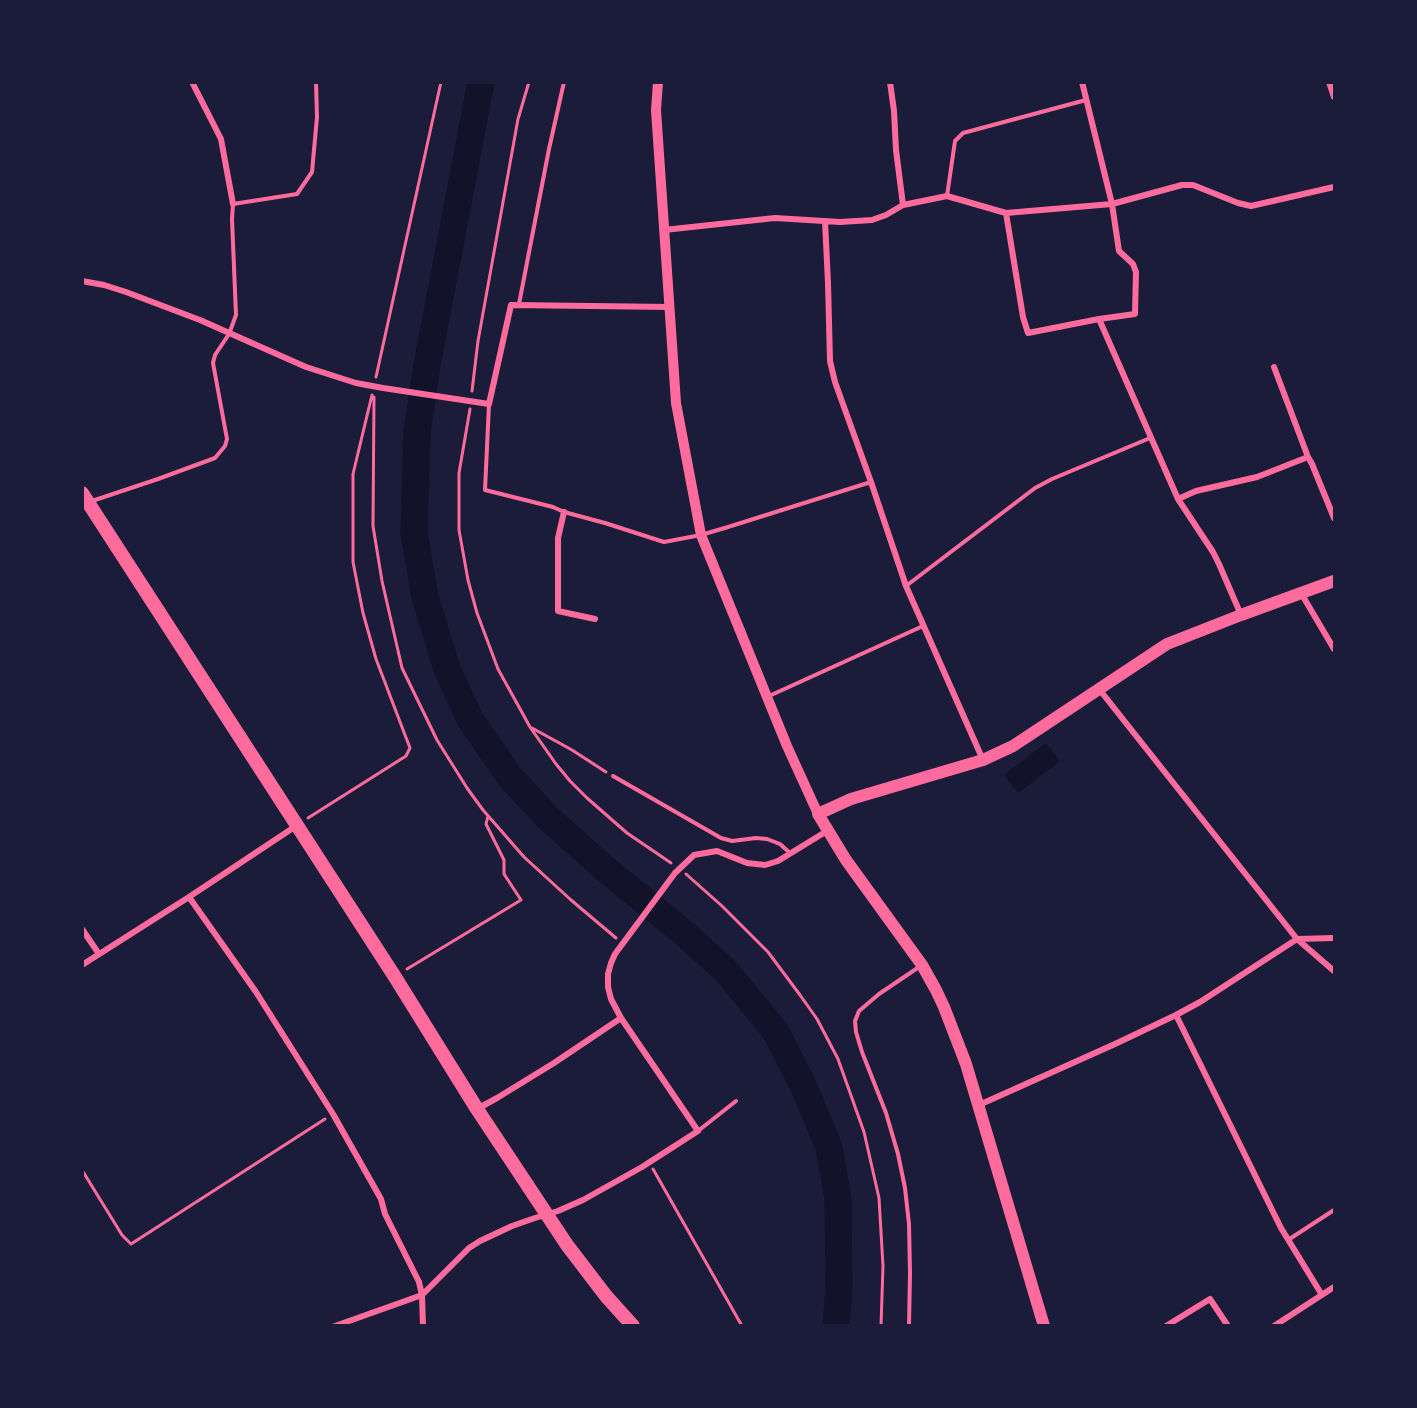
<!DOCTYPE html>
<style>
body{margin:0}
#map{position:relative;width:1417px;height:1408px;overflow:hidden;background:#1b1b3a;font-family:Arial,sans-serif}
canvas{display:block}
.frame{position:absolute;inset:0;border:84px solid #1b1b3a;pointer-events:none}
</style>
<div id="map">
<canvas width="1417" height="1408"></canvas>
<div class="frame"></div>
</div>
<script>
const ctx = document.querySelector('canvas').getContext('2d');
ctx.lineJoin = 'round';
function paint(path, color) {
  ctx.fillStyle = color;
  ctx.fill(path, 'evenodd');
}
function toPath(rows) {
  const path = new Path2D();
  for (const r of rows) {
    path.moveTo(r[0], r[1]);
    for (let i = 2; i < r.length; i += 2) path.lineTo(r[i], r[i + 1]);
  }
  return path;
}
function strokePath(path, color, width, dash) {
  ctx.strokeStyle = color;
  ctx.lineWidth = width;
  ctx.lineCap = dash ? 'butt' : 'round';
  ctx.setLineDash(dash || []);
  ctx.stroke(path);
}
paint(toPath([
 [1046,743,1060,761,1018,793,1004,775]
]), '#12122b');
strokePath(toPath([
 [481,82,427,365,417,432,414,533,425,597,447,669,470,719,510,777,548,818,603,867,684,933,727,972,776,1032,802,1083,829,1147,838,1199,839,1289,836,1326]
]), '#12122b', 27);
strokePath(toPath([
 [376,377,441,82],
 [472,391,478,341,518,119,529,82],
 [374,397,373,526,382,581,402,668,437,740,467,788,483,810,524,857,571,900,616,938],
 [470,409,459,473,459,530,468,580,477,613,498,669,530,727,556,764,570,781,587,798,627,833,671,863],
 [532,728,572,750,606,772],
 [308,818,406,756,410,748,376,659,363,613,353,562,353,474,372,395],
 [686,874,722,906,768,952,800,995,817,1019,838,1059,864,1132,879,1198,883,1266,881,1326],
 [407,969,521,900,504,874,504,860,486,824,488,816],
 [653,1169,742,1326],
 [82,1170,122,1235,131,1244,325,1119]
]), '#ff6b9d', 3);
strokePath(toPath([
 [947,196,955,141,963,133,1086,100],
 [519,304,549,149,564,82],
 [489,404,485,490,553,507,564,512,605,523,664,542,701,535,728,527,871,482],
 [92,501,158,479,215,458,225,446,227,439,213,363,215,355,229,334,236,315,232,219,233,204,297,194,312,172,317,117,316,82],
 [906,586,1035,488,1052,479,1150,438],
 [769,696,923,626],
 [613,776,721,838,732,841,756,838,767,839,780,844,790,853],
 [698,1131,736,1101],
 [1288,1240,1334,1210],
 [909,1326,910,1273,909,1224,905,1188,898,1154,886,1113,862,1052,856,1032,855,1021,859,1011,879,994,919,967]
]), '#ff6b9d', 4);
strokePath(toPath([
 [192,82,221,139,233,204],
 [890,82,894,111,896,150,903,205],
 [1329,82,1334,97],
 [1006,213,1023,317,1028,333,1099,319,1135,314,1136,272,1133,264,1119,251,1112,204,1082,82],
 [825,221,828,283,830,361,835,382,871,482,906,586,983,760],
 [664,230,775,218,840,222,872,220,886,215,903,205,947,196,1006,213,1112,204,1182,185,1193,185,1238,203,1251,206,1334,187],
 [82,281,104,285,126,292,200,320,306,367,356,383,383,388,489,404,511,305,670,307],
 [1099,319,1178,499,1213,552,1219,564,1241,615],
 [1274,367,1308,457],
 [1178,499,1196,491,1257,477,1308,457,1312,464,1334,518],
 [564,512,558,538,558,611,595,619],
 [1301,593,1334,649],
 [1099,689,1297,939,1334,971],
 [189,897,256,992,333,1114,381,1199,385,1214,419,1282,422,1295,423,1326],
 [82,929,99,954],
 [82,965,189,897,296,826],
 [1176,1015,1281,1228,1322,1295],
 [979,1105,1115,1044,1176,1015,1200,1002,1297,939,1334,938],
 [477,1109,497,1098,554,1063,621,1018],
 [335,1326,422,1295,469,1248,480,1241,512,1226,535,1218,558,1211,583,1200,642,1167,698,1131,621,1018,611,999,608,987,608,974,611,963,615,954,675,873,694,855,717,851,747,863,765,865,778,861,827,831],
 [1166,1326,1210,1299,1228,1326],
 [1274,1326,1334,1287]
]), '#ff6b9d', 6);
strokePath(toPath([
 [658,82,656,110,676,403,701,535,787,746,818,814]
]), '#ff6b9d', 10);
strokePath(toPath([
 [1044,1326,966,1064,944,1007,936,990,922,965,846,860,818,814,851,799,983,760,1013,746,1167,644,1241,615,1334,581]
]), '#ff6b9d', 12);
strokePath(toPath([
 [82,493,395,977,477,1109,567,1245,606,1296,633,1326]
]), '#ff6b9d', 14);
</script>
